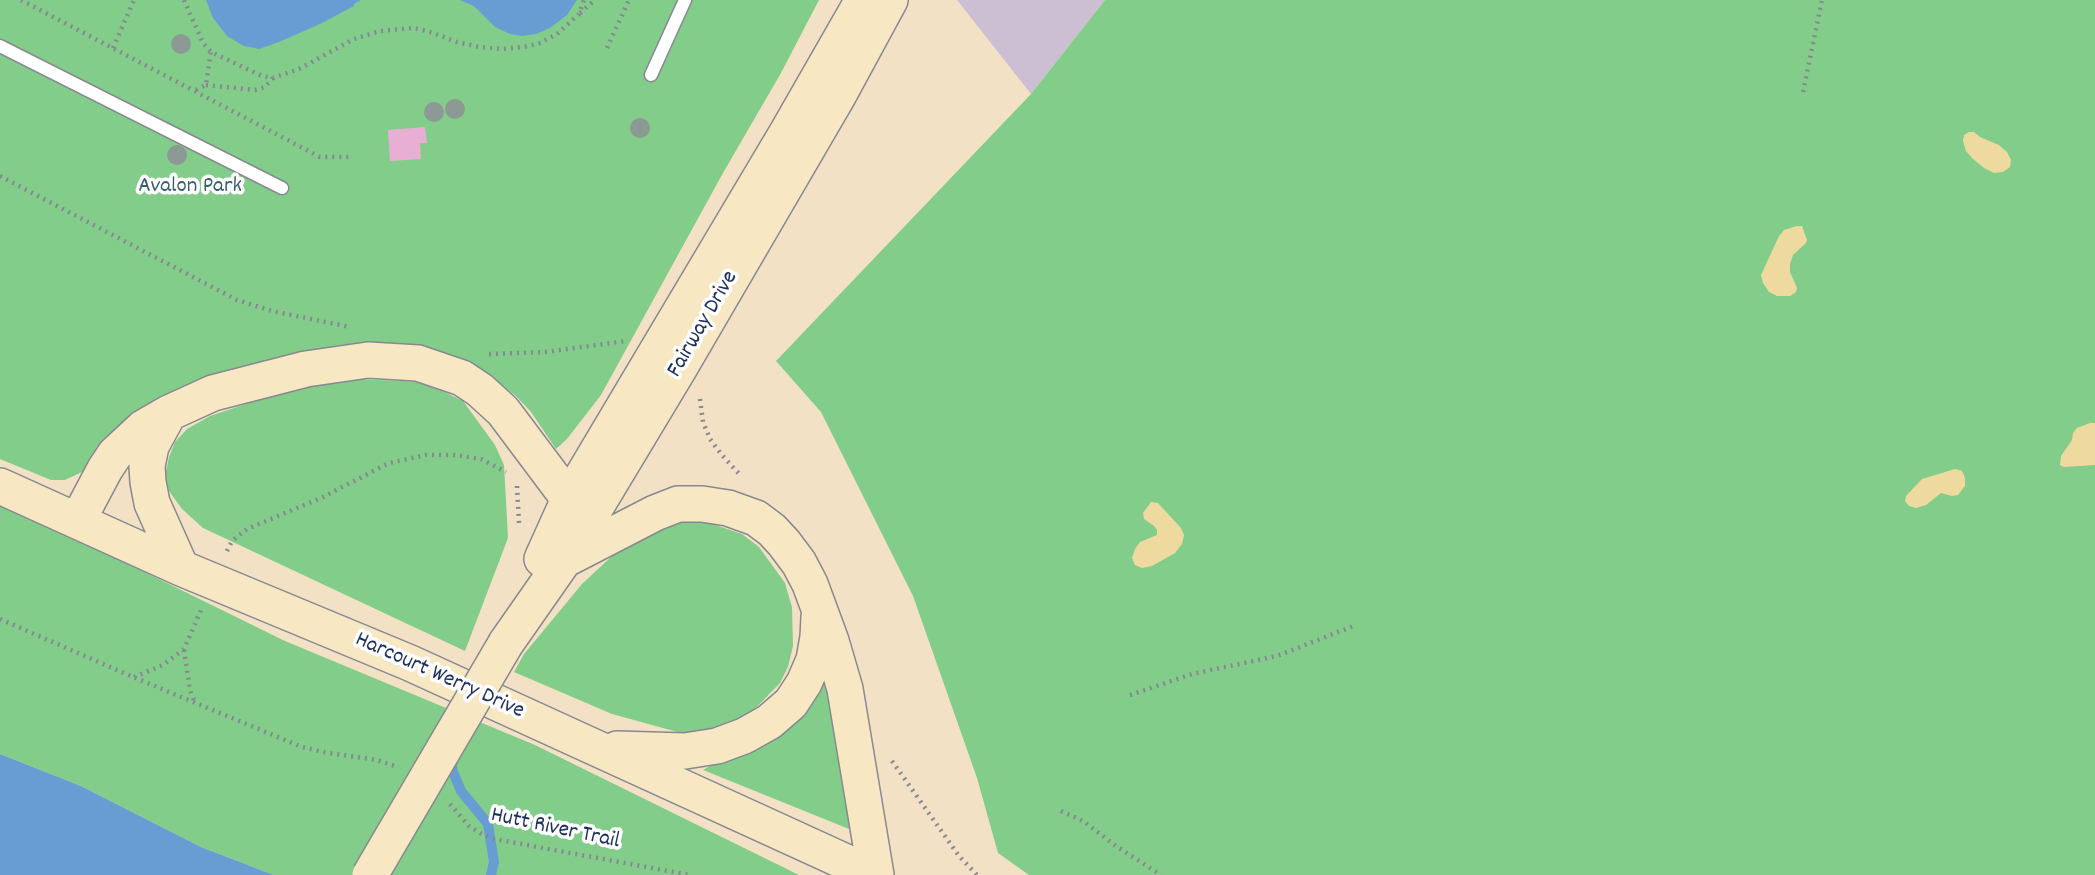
<!DOCTYPE html>
<style>
body{margin:0}
canvas{display:block;background:#f3e1c5}
</style>
<canvas width="2095" height="875"></canvas>
<script>
const ctx = document.querySelector('canvas').getContext('2d');
ctx.lineJoin = 'round';
function paint(path, color) {
  ctx.fillStyle = color;
  ctx.fill(path, 'evenodd');
}
function toPath(rows) {
  const path = new Path2D();
  for (const r of rows) {
    path.moveTo(r[0], r[1]);
    for (let i = 2; i < r.length; i += 2) path.lineTo(r[i], r[i + 1]);
  }
  return path;
}
function strokePath(path, color, width, dash) {
  ctx.strokeStyle = color;
  ctx.lineWidth = width;
  ctx.lineCap = dash ? 'butt' : 'round';
  ctx.setLineDash(dash || []);
  ctx.stroke(path);
}
function label(font, color, halo, rows, align = 'center') {
  ctx.font = font + ' Dekko,sans-serif';
  ctx.lineWidth = 7;
  ctx.setLineDash([]);
  ctx.textBaseline = 'middle';
  ctx.strokeStyle = halo;
  ctx.fillStyle = color;
  for (const [text, x, y, turn = 0] of rows) {
    ctx.save();
    ctx.translate(x, y);
    ctx.rotate((+turn || 0) * Math.PI / 180);
    ctx.textAlign = isNaN(turn) ? turn : align;
    if (halo) ctx.strokeText(text, 0, 0);
    ctx.fillText(text, 0, 0);
    ctx.restore();
  }
}
paint(toPath([
 [957,0,1105,0,1031,94]
]), '#ccbfd4');
paint(toPath([
 [0,0,819,0,781,73,723,173,601,395,567,439,556,449,531,412,516,396,497,382,469,365,325,351,95,461,82,472,65,480,51,480,0,459],
 [1105,0,2095,0,2095,875,1029,875,998,853,977,778,913,596,821,412,776,361,1031,94],
 [331,378,424,382,463,401,495,445,504,465,508,538,465,651,203,528,182,509,169,491,165,476,169,457,175,442,187,429,210,416,294,388],
 [0,501,285,641,535,745,799,875,274,875,201,847,81,786,0,754],
 [698,519,742,534,759,547,785,583,792,607,793,646,788,667,780,683,747,717,705,735,681,733,612,714,514,672,524,654,582,584,612,556,643,534,665,526],
 [824,675,853,791,849,829,703,770,722,759]
]), '#83cd8a');
paint(toPath([
 [1969,132,1974,132,1980,137,1999,145,2007,152,2011,160,2010,167,2003,172,1994,173,1984,168,1973,159,1966,151,1963,141,1964,135],
 [1797,226,1802,226,1807,240,1806,243,1793,255,1790,264,1790,272,1797,288,1796,292,1790,296,1777,296,1769,292,1763,283,1761,275,1779,236,1784,230],
 [2090,423,2095,423,2095,465,2064,467,2060,465,2061,456,2072,440,2073,433,2077,428],
 [1955,469,1962,471,1965,478,1965,486,1958,495,1952,496,1941,493,1926,505,1916,508,1909,506,1905,501,1906,496,1922,479],
 [1151,502,1158,503,1181,528,1184,535,1182,544,1175,553,1152,566,1142,568,1135,565,1132,558,1135,549,1140,542,1157,535,1157,530,1154,526,1144,519,1143,513]
]), '#eeda9e');
paint(toPath([
 [206,0,361,0,354,4,354,6,320,24,279,42,259,49,244,46,227,36,213,18],
 [460,0,577,0,567,15,550,28,536,34,522,36,510,34,495,27,474,6],
 [0,754,81,786,201,847,274,875,0,875]
]), '#689dd4');
strokePath(toPath([
 [450,757,453,772,461,791,488,824,494,862,491,875]
]), '#689dd4', 10);
paint(toPath([
 [425,127,427,143,420,143,421,159,390,161,388,130]
]), '#e9aed3');
const service = toPath([
 [0,46,282,188],
 [651,75,685,0]
]);
const secondary = toPath([
 [169,413,151,446,147,466,148,482,152,503,181,568],
 [0,486,181,568,410,663,874,875],
 [78,520,105,469,115,454,143,428,169,413,213,393,306,369,368,360,418,363,462,378,480,390,503,411,569,499,579,504,590,502],
 [542,559,569,499,788,131,863,0],
 [564,560,655,513,678,504,702,504,728,508,756,518,772,530,784,543,799,563,810,584,831,641,845,689,876,875],
 [506,643,564,560,680,367,838,96,890,0],
 [617,749,685,751,717,746,744,736,769,722,791,703,804,683,814,660,818,637,819,617]
]);
strokePath(service, '#878892', 15);
strokePath(secondary, '#878892', 38);
strokePath(toPath([
 [21,0,320,157,352,157],
 [184,0,203,43,211,52,262,76,273,78,299,69,354,39,380,31,413,28,427,31,457,42,479,47,502,49,524,47,540,43,557,34,579,14,584,0],
 [580,13,595,0],
 [113,48,134,0],
 [607,48,629,0],
 [206,85,255,90,265,87,273,78],
 [196,90,206,85,211,51],
 [1803,92,1822,0],
 [0,176,237,300,272,311,350,327],
 [489,354,545,352,626,341],
 [700,399,703,422,710,439,721,454,741,476],
 [517,486,519,523],
 [227,551,232,541,247,529,321,498,389,463,426,455,455,455,481,459,506,472],
 [0,619,133,677,302,747,328,753,377,760,398,767],
 [184,650,190,690,195,703],
 [134,677,163,665,184,649,201,610],
 [1130,695,1192,674,1277,656,1356,625],
 [892,761,959,856,977,875],
 [450,804,469,826,480,833,494,839,690,875],
 [1061,811,1083,821,1116,846,1161,875]
]), '#878892', 4.5, [2, 5]);
strokePath(service, '#fff', 12);
strokePath(secondary, '#f7e8c3', 35);
const secondaryBridge = toPath([
 [370,875,506,643]
]);
strokePath(secondaryBridge, '#878892', 38, []);
strokePath(secondaryBridge, '#f7e8c3', 35);
ctx.fillStyle = '#8d9994';
for (const [x, y] of [
 [181,44],
 [455,109],
 [434,112],
 [640,128],
 [177,155]
]) {
  ctx.beginPath();
  ctx.arc(x, y, 10, 0, 2 * Math.PI);
  ctx.fill();
}
label('23px', '#3a5e6b', '#fff', [
 ["Avalon Park",190,188]
]);
label('23px', '#1b2f5e', '#fff', [
 ["Fairway Drive",704,325,-60],
 ["Harcourt Werry Drive",439,677,24],
 ["Hutt River Trail",555,830,12]
]);
</script>
